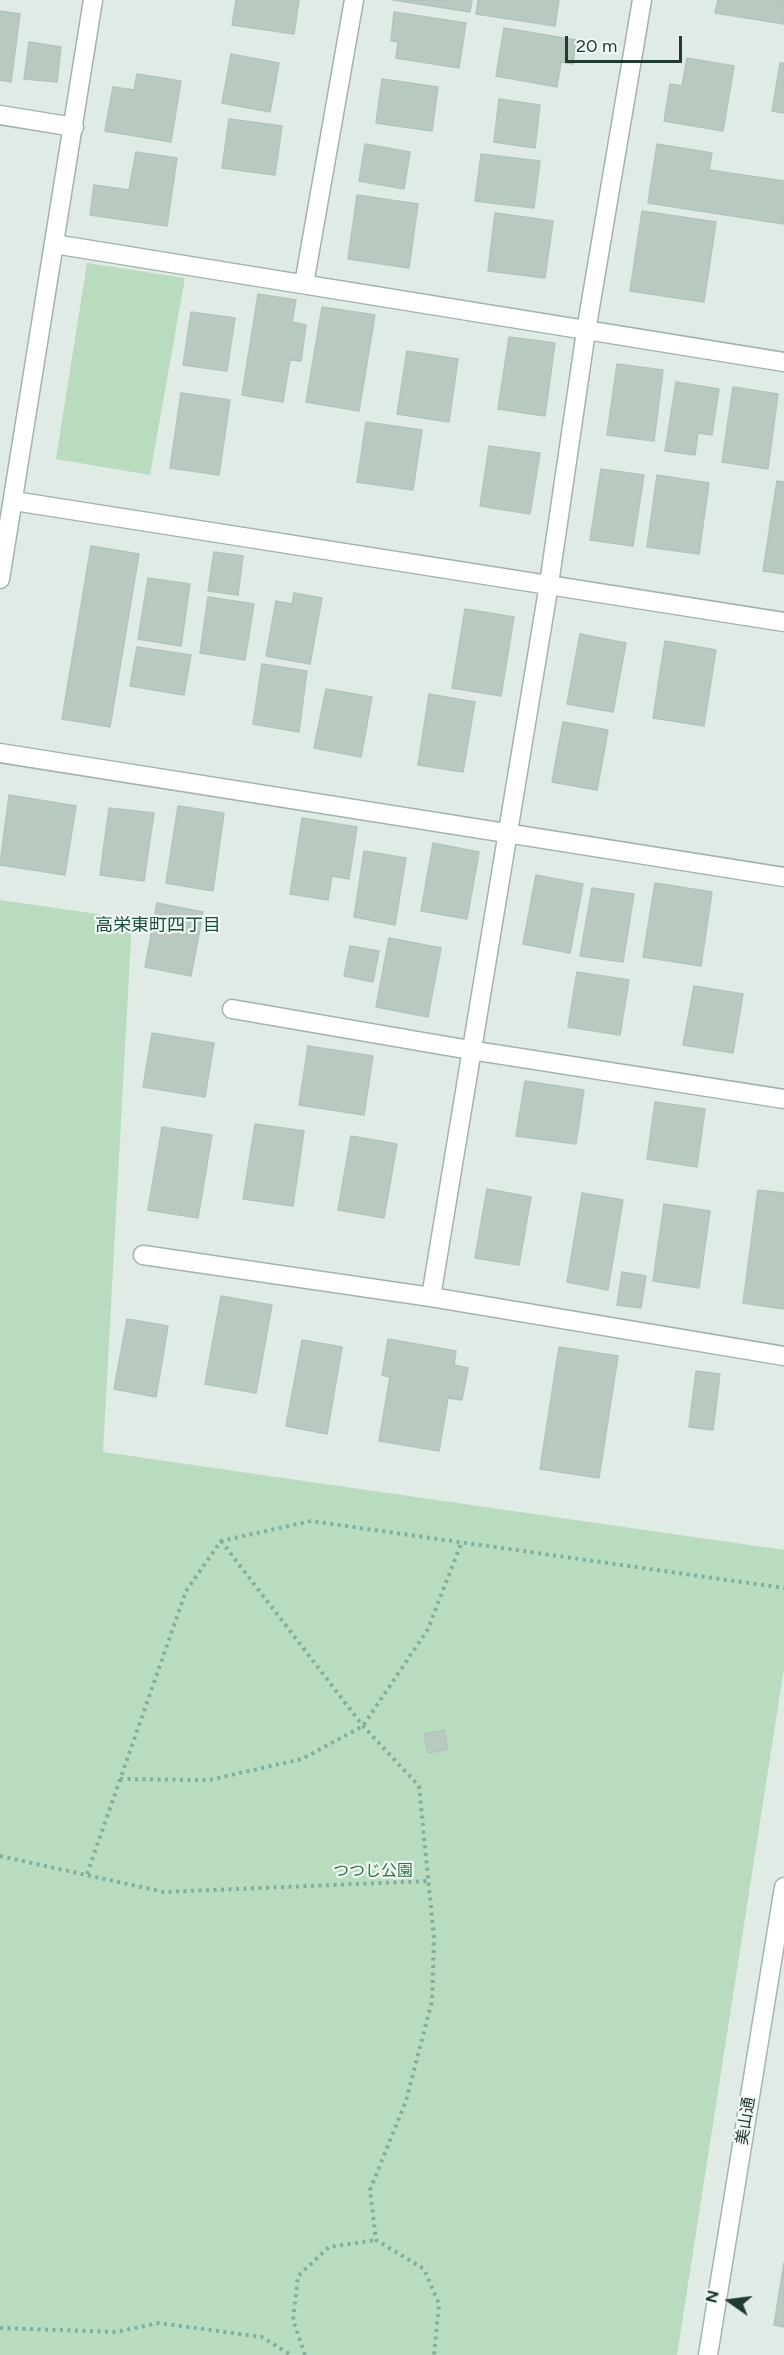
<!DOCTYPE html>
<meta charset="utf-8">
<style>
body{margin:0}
#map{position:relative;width:784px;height:2355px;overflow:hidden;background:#e0ebe5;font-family:Figtree,sans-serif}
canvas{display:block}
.north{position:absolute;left:700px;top:2271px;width:60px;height:60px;-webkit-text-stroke:4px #f0f8f3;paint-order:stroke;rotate:284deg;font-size:16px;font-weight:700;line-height:24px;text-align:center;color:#213b31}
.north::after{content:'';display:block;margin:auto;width:21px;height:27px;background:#213b31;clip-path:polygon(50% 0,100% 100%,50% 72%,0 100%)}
.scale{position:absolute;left:565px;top:36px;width:117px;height:27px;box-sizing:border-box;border:3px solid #213b31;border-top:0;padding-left:8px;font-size:18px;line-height:21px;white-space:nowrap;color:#213b31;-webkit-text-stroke:4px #f0f8f3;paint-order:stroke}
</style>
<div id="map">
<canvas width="784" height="2355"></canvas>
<div class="north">N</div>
<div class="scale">20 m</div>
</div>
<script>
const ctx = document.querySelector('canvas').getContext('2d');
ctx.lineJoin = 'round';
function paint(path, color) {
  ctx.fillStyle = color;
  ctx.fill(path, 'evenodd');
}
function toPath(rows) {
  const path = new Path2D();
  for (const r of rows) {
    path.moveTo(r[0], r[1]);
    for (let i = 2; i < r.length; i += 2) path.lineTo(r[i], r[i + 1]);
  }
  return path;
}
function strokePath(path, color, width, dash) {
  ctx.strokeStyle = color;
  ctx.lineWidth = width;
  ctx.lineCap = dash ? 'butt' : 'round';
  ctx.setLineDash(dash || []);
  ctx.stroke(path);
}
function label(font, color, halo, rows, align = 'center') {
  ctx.font = font + ' Figtree,"Noto Sans JP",sans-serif';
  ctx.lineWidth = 4.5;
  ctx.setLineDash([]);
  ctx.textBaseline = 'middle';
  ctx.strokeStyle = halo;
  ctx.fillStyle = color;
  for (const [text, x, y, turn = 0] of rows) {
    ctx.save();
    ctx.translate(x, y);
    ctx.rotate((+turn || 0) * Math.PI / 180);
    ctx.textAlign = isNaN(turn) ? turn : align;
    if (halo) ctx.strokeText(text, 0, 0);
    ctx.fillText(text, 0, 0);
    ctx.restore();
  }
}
paint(toPath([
 [87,263,185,278,150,475,56,459],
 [0,900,132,919,103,1452,784,1550,784,1668,677,2355,0,2355]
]), '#b9dcbf');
const building = toPath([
 [236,0,299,0,294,34,232,25,236,0],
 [393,0,472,0,470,12,393,0],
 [478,0,559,0,555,26,476,14,478,0],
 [718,0,784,0,784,24,715,13,718,0],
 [0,11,20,14,11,82,0,80,0,11],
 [394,12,466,23,459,68,396,58,398,42,391,41,394,12],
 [504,28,576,40,573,64,561,62,557,87,496,76,504,28],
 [29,42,61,47,57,82,24,79,29,42],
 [231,54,279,63,270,112,222,103,231,54],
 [687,58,734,66,723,131,664,121,670,84,682,86,687,58],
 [780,63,784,63,784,113,772,111,780,63],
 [137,74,181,81,171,142,105,131,113,87,134,90,137,74],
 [382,79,438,87,432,131,376,123,382,79],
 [499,99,540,105,535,148,494,142,499,99],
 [229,119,282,126,275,175,222,168,229,119],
 [365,144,410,152,404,189,359,181,365,144],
 [657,144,712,153,709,170,784,181,784,224,648,203,657,144],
 [136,152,177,158,167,226,90,215,94,185,129,190,136,152],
 [481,154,540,161,534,208,475,201,481,154],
 [357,195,418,204,409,268,348,259,357,195],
 [642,211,716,222,704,302,630,291,642,211],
 [495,213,553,221,545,278,488,271,495,213],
 [258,294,296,300,292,322,306,325,301,361,290,360,283,402,242,395,258,294],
 [322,307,375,315,359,411,306,402,322,307],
 [191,312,235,318,227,371,183,365,191,312],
 [509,337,555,343,545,416,498,409,509,337],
 [407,351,458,359,449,422,397,414,407,351],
 [617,364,663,370,654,441,607,435,617,364],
 [676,382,719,389,712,435,698,433,695,455,665,451,676,382],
 [733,387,778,394,768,469,722,462,733,387],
 [181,393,230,400,219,475,170,468,181,393],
 [366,422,422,430,413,490,357,482,366,422],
 [489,446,540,453,530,514,480,506,489,446],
 [601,469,644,475,633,546,590,540,601,469],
 [657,475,709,483,699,554,647,547,657,475],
 [777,481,784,482,784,574,763,571,777,481],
 [91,546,139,554,110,727,62,719,91,546],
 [214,552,243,556,238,595,208,591,214,552],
 [148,578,190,584,181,646,138,639,148,578],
 [294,593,322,598,310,664,266,656,276,601,292,604,294,593],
 [208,597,254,604,245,660,200,653,208,597],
 [465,609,514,617,501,696,452,688,465,609],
 [580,634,626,643,613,712,567,704,580,634],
 [665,641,716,650,704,726,653,718,665,641],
 [137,647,191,655,184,695,130,686,137,647],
 [262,664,307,671,299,732,253,724,262,664],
 [326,689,372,697,361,757,314,748,326,689],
 [429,694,475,702,463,772,418,765,429,694],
 [563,722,608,730,597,790,552,782,563,722],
 [9,795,76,806,65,875,0,865,9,795],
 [178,806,224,813,213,891,166,883,178,806],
 [109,808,154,813,144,881,100,875,109,808],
 [302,818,357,827,349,879,332,876,328,900,290,894,302,818],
 [433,843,479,852,467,919,421,911,433,843],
 [364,851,406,858,395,925,354,917,364,851],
 [536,875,583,884,570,953,523,944,536,875],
 [655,883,712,892,701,966,643,957,655,883],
 [592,888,634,894,623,962,580,956,592,888],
 [157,903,203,912,191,976,145,967,157,903],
 [389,938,441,948,428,1017,376,1007,389,938],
 [350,946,379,951,373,982,344,976,350,946],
 [577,972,629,980,620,1035,568,1027,577,972],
 [694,986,743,994,733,1053,683,1045,694,986],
 [152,1033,214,1043,205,1097,143,1087,152,1033],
 [308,1046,373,1056,364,1115,299,1105,308,1046],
 [525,1081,584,1090,576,1144,516,1136,525,1081],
 [655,1102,705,1109,697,1167,647,1159,655,1102],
 [255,1124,304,1131,293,1206,243,1199,255,1124],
 [162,1127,212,1135,198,1218,148,1210,162,1127],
 [351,1136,397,1144,384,1218,338,1210,351,1136],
 [487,1189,531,1197,519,1265,475,1258,487,1189],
 [758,1190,784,1193,784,1309,743,1303,758,1190],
 [582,1193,623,1200,608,1290,567,1282,582,1193],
 [664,1204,710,1211,699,1288,653,1281,664,1204],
 [622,1272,646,1276,641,1308,617,1305,622,1272],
 [221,1296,272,1305,256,1393,205,1384,221,1296],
 [127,1319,168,1326,156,1397,114,1389,127,1319],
 [388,1339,456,1351,454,1365,468,1368,462,1400,448,1398,439,1451,379,1441,390,1377,382,1375,388,1339],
 [302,1340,342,1347,327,1434,286,1426,302,1340],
 [559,1347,618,1356,599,1478,540,1469,559,1347],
 [696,1371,720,1374,713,1430,689,1427,696,1371],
 [444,1730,448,1749,428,1753,424,1734,444,1730],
 [784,2263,784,2327,774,2325,784,2263]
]);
paint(building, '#b8c9c0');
strokePath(building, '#b2c4bb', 1.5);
const street = toPath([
 [0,115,74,127],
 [54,244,784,362],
 [304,284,354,0],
 [14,501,784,622],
 [0,579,93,0],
 [0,753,784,877],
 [232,1009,470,1050,784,1099],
 [143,1255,431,1297,784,1356],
 [431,1297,549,584,586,331,642,0]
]);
const secondary = toPath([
 [708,2355,784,1887]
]);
strokePath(street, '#a3b3ab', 21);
strokePath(secondary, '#9fb7ac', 21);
strokePath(toPath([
 [221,1541,363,1726,419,1786,434,1938,432,2001,406,2101,370,2190,376,2240,424,2269,439,2304,434,2355],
 [120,1779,209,1780,302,1759,363,1726,428,1629,461,1544],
 [0,1856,164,1892,429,1881],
 [87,1874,186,1591,221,1541,311,1521,784,1588],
 [0,2328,116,2332,159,2323,262,2337,291,2355],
 [305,2355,293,2320,298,2276,329,2247,376,2240]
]), '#80af9b', 4, [3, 4.5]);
strokePath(street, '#fff', 18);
strokePath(secondary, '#fff', 18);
label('16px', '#2b723f', '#f0f8f3', [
 ["つつじ公園",373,1871]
]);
label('16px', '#213b31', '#f0f8f3', [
 ["美山通",746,2121,-81]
]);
label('18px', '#1d4d3c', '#f0f8f3', [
 ["高栄東町四丁目",158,926]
]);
</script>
